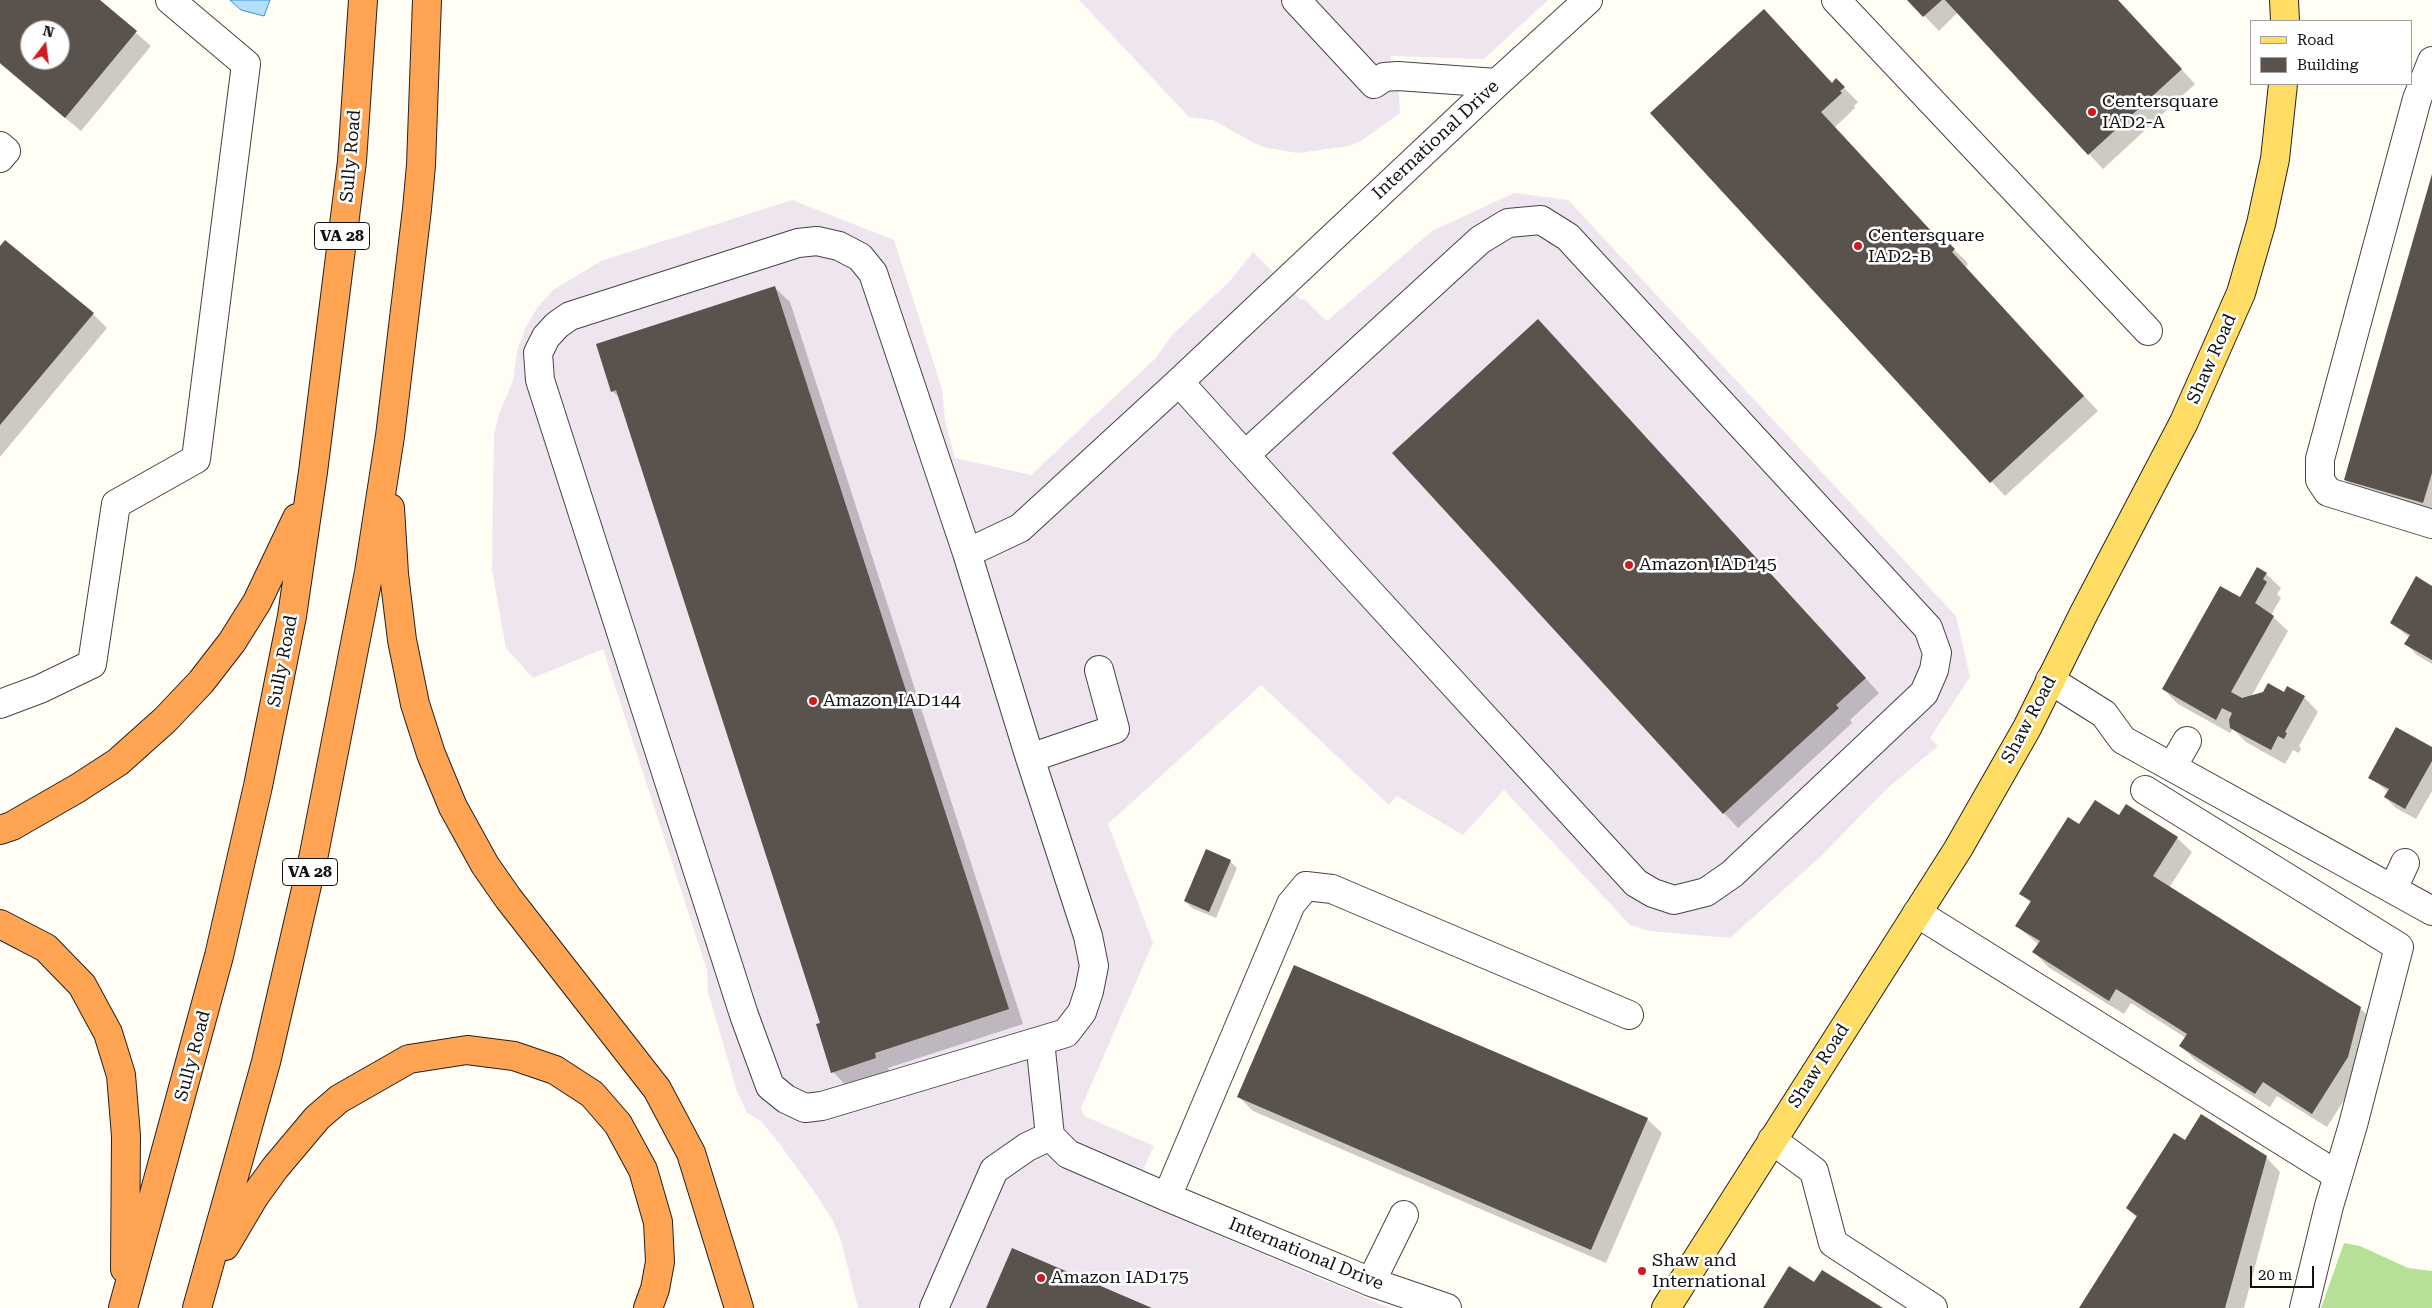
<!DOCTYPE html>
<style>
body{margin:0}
#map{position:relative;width:2432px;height:1308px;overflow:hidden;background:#fffdf4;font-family:"Roboto Serif",serif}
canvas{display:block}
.legend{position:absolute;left:2250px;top:20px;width:162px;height:65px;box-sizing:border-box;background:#fff;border:1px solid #a0a0a0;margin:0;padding:6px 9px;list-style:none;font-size:15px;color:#111}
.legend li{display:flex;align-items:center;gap:10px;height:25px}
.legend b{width:25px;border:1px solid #a0a0a0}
.north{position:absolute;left:20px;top:20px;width:50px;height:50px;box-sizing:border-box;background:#fff;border:1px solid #a0a0a0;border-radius:50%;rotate:15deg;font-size:14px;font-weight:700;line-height:20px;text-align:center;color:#111}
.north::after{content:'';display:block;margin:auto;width:18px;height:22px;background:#cf1b20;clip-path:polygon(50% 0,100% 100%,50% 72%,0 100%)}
.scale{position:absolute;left:2250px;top:1266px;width:64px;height:22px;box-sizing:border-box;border:2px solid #111;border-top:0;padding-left:6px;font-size:15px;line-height:18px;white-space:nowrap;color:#111;-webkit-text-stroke:4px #fff;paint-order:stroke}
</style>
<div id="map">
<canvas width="2432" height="1308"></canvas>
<ul class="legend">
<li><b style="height:6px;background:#ffdc64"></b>Road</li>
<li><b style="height:14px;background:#5a524c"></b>Building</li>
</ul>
<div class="north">N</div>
<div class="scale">20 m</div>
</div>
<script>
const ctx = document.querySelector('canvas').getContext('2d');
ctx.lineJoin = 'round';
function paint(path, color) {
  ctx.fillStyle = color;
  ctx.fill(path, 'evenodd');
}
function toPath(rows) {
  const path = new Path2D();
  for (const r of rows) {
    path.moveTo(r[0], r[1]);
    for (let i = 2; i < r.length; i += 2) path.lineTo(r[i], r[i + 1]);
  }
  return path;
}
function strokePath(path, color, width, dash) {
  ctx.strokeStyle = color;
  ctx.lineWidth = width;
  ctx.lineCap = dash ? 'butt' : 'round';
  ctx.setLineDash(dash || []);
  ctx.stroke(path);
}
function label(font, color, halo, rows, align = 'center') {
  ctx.font = font + ' "Roboto Serif",serif';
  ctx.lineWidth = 5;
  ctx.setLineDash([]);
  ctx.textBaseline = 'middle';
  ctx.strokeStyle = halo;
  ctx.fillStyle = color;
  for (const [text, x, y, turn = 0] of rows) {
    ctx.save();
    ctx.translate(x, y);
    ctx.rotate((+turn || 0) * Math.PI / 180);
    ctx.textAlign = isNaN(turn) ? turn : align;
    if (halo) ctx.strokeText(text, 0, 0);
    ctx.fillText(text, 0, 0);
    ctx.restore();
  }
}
paint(toPath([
 [1079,0,1548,0,1484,59,1391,56,1390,75,1398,76,1400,113,1361,141,1349,146,1298,153,1267,148,1254,143,1213,120,1189,117],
 [1514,193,1568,200,1956,616,1970,677,1930,738,1938,746,1889,787,1820,857,1730,938,1650,931,1630,925,1504,790,1463,835,1397,796,1389,805,1261,685,1108,824,1153,943,1081,1108,1084,1116,1154,1146,1130,1198,1390,1308,858,1308,841,1240,833,1221,818,1197,779,1143,761,1121,747,1113,737,1091,708,992,707,970,603,649,533,678,506,648,492,570,494,435,499,414,513,381,517,351,525,329,537,308,553,290,601,261,792,200,894,240,942,389,945,421,955,458,1031,475,1155,359,1173,334,1230,281,1253,252,1301,300,1304,299,1327,321,1432,231]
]), '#eee5ef');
paint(toPath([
 [2344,1243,2360,1246,2408,1268,2432,1271,2432,1308,2321,1308]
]), '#b7e097');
const water = toPath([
 [230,0,270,0,264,16,241,10,230,0]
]);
paint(water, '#b4dffb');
strokePath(water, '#3494d9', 1);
paint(toPath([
 [0,0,98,0,151,46,81,131,0,64],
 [30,30,60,30,60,60,30,60],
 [1909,0,2118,0,2195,84,2103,169,1958,12,1939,31],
 [1836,80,1858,102,1854,106,1855,108,1835,127,1947,249,1950,246,1965,260,1968,264,1965,268,2098,411,2005,496,1652,114,1832,84],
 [2432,177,2432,515,2360,494,2345,480],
 [0,248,93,314,107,328,0,457],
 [775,288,790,302,1023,1024,888,1068,890,1073,847,1086,833,1072,822,1023,620,398,612,391],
 [1552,335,1879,693,1850,720,1852,723,1738,828,1724,813],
 [2266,574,2281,588,2277,594,2281,598,2271,615,2288,631,2251,697,2285,693,2304,697,2318,712,2299,746,2301,748,2299,753,2293,750,2285,764,2246,742,2233,729,2230,733,2178,704,2163,689,2241,599],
 [2432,587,2432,664,2417,655,2406,644,2410,638,2391,623],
 [2432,748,2432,791,2416,819,2396,808,2385,797,2388,792,2370,777],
 [2120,817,2177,838,2192,852,2169,888,2360,1008,2375,1023,2362,1072,2327,1127,2277,1096,2270,1107,2195,1060,2181,1046,2186,1038,2131,1003,2124,1014,2048,967,2034,952,2039,945,2016,925,2031,903,2021,894,2080,826],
 [1207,851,1230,861,1237,868,1216,918,1192,908,1185,901],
 [1239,1097,1647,1119,1662,1133,1606,1263,1253,1111],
 [2185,1142,2266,1157,2280,1172,2244,1308,2080,1308,2137,1218,2127,1208]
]), '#0003');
paint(toPath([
 [0,0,100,0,137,31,65,118,0,63],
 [30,30,60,30,60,60,30,60],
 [1907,0,1942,0,1923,17],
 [1945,0,2118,0,2182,69,2088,155],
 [1764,9,1832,83,1836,78,1845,87,1840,91,1842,93,1821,112,1946,247,1950,244,1955,249,1952,252,2084,396,1990,483,1650,113],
 [2432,174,2432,473,2423,503,2344,480],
 [5,240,94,313,0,425,0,246],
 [775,286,1009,1009,875,1053,876,1058,831,1073,816,1024,820,1023,616,390,611,392,596,344],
 [1538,319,1866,678,1836,705,1839,708,1723,814,1392,453],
 [2257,567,2267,573,2263,579,2267,582,2255,603,2274,616,2231,692,2242,698,2263,692,2268,683,2284,692,2287,686,2305,696,2285,732,2287,733,2284,739,2278,736,2271,750,2230,728,2229,720,2232,713,2222,708,2216,720,2162,689,2220,586,2240,597],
 [2416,576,2432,586,2432,660,2404,644,2410,635,2390,623],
 [2396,727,2432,747,2432,761,2405,809,2384,797,2389,789,2368,778],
 [2095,800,2119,815,2126,804,2178,837,2153,876,2361,1007,2348,1057,2312,1114,2263,1082,2255,1094,2179,1046,2187,1034,2116,989,2109,1001,2032,952,2040,941,2015,926,2031,901,2019,894,2068,817,2079,824],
 [1206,849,1231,860,1209,912,1184,901],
 [1294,965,1648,1118,1591,1250,1237,1097],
 [2201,1114,2267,1156,2225,1308,2079,1308,2137,1216,2126,1208,2174,1133,2185,1140],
 [1012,1248,1152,1308,986,1308],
 [1789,1266,1814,1282,1822,1270,1883,1308,1763,1308]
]), '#5a524c');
const minor = toPath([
 [1296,0,1374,84,1384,77,1398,76,1497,83],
 [1836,0,2148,331],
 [2432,61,2417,99,2320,459,2320,480,2328,492,2432,524],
 [0,146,6,151,0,158],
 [1179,382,1338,558,1636,883,1653,893,1674,900,1706,892,1732,874,1924,693,1934,670,1937,653,1928,628,1568,237,1541,220,1508,223,1480,240,1245,455],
 [967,553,1030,758,1088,936,1094,966,1089,991,1082,1012,1066,1033,822,1106,805,1108,786,1099,770,1086,744,1015,540,380,538,353,546,337,557,325,570,316,798,243,817,241,839,246,860,257,873,273,967,553,1020,528,1179,382,1497,83,1588,0],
 [2050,680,2104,714,2123,740,2432,911],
 [0,704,40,689,92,664,116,504,196,459,246,64,170,0],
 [1030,758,1115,729,1099,670],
 [2172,767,2187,741],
 [2145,790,2399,947,2353,1125,2329,1206,2304,1308],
 [2393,889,2405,863],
 [1917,913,2337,1175],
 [1040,1041,1050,1136],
 [1772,1140,1814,1171,1833,1243,1933,1308],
 [1167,1197,1291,904,1306,886,1332,889,1629,1015],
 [1371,1282,1404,1215],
 [934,1308,994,1170,1027,1147,1050,1136,1068,1154,1167,1197,1371,1282,1447,1308]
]);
const major = toPath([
 [2284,0,2285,21],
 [1666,1308,1958,849,2027,728,2084,613,2184,422,2241,293,2261,224,2275,159,2283,84]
]);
const highway = toPath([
 [390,508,394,574,402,640,415,704,431,754,453,807,485,865,508,898,657,1089,691,1153,739,1308],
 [0,830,12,826,78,788,118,762,165,720,201,682,232,642,257,602,297,518],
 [0,924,46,948,82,985,108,1033,121,1075,126,1136,125,1269],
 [225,1246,254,1197,275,1168,317,1118,339,1099,409,1059,467,1050,514,1056,555,1070,592,1094,618,1124,643,1170,658,1222,660,1262,655,1289,648,1308],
 [123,1308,219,956,258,786,292,616,313,472,352,161,363,0],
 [197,1308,266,1062,313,859,369,572,390,436,417,209,421,165,427,0]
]);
strokePath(minor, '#444', 30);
strokePath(major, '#222', 30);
strokePath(highway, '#222', 30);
strokePath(minor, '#fff', 28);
strokePath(major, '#ffdc64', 28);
strokePath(highway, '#ffa452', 28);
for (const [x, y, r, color] of [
 [2092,112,5,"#cf1b20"],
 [1858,246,5,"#cf1b20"],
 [1629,565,5,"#cf1b20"],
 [813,701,5,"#cf1b20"],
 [1642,1271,5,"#cf1b20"],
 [1041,1278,5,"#cf1b20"]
]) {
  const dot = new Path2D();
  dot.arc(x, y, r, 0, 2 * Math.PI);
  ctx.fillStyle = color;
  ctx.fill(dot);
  strokePath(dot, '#fff', 2);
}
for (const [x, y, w] of [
 [342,236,55],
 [310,872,55]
]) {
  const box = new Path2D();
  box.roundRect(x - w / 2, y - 13.5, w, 27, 4);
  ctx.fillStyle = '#fff';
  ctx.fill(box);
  strokePath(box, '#111', 1);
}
label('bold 16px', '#111', null, [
 ["VA 28",342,236],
 ["VA 28",310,872]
]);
label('18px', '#111', '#fff', [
 ["Centersquare",2102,102],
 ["IAD2-A",2102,123],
 ["Centersquare",1868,236],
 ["IAD2-B",1868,257],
 ["Amazon IAD145",1639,565],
 ["Amazon IAD144",823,701],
 ["Shaw and",1652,1261],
 ["International",1652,1282],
 ["Amazon IAD175",1051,1278]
], 'left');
label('18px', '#111', '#fff', [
 ["International Drive",1436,140,-43],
 ["Sully Road",351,156,-85],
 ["Shaw Road",2212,359,-66],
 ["Sully Road",283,661,-79],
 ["Shaw Road",2029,720,-62],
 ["Sully Road",193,1056,-75],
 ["Shaw Road",1819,1066,-57],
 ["International Drive",1306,1254,22]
]);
</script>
